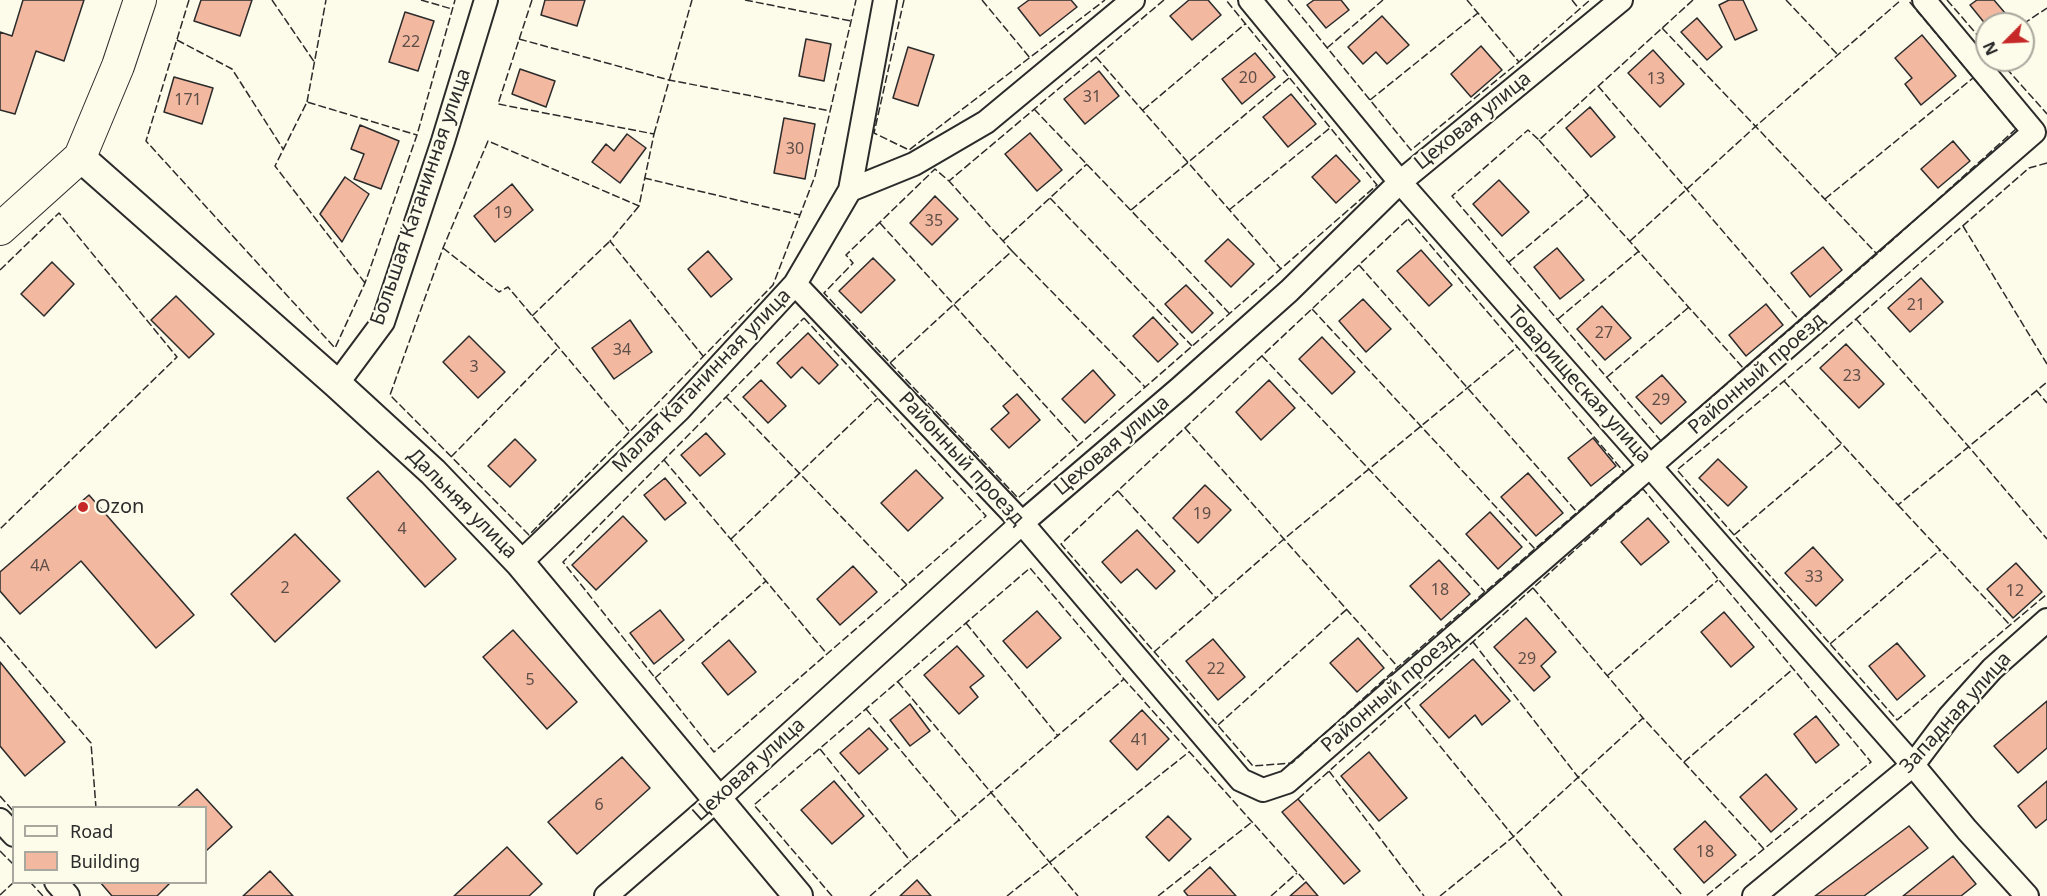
<!DOCTYPE html>
<meta charset="utf-8">
<style>
body{margin:0}
#map{position:relative;width:2047px;height:896px;overflow:hidden;background:#fdfbea;font-family:"Noto Sans",sans-serif}
canvas{display:block}
.legend{position:absolute;left:12px;top:806px;width:195px;height:78px;box-sizing:border-box;background:#fdfbea;border:2px solid #a9a89e;margin:0;padding:8px 10px;list-style:none;font-size:18px;color:#2b2b2b}
.legend li{display:flex;align-items:center;gap:12px;height:30px}
.legend b{width:30px;border:2px solid #a9a89e}
.north{position:absolute;left:1975px;top:12px;width:60px;height:60px;box-sizing:border-box;background:#fdfbea;border:2px solid #a9a89e;border-radius:50%;rotate:246deg;font-size:16px;font-weight:700;line-height:24px;text-align:center;color:#2b2b2b}
.north::after{content:'';display:block;margin:auto;width:21px;height:27px;background:#c62828;clip-path:polygon(50% 0,100% 100%,50% 72%,0 100%)}
</style>
<div id="map">
<canvas width="2047" height="896"></canvas>
<ul class="legend">
<li><b style="height:8px;background:#fdfbea"></b>Road</li>
<li><b style="height:16px;background:#f2b8a0"></b>Building</li>
</ul>
<div class="north">N</div>
</div>
<script>
const ctx = document.querySelector('canvas').getContext('2d');
ctx.lineJoin = 'round';
function paint(path, color) {
  ctx.fillStyle = color;
  ctx.fill(path, 'evenodd');
}
function toPath(rows) {
  const path = new Path2D();
  for (const r of rows) {
    path.moveTo(r[0], r[1]);
    for (let i = 2; i < r.length; i += 2) path.lineTo(r[i], r[i + 1]);
  }
  return path;
}
function strokePath(path, color, width, dash) {
  ctx.strokeStyle = color;
  ctx.lineWidth = width;
  ctx.lineCap = dash ? 'butt' : 'round';
  ctx.setLineDash(dash || []);
  ctx.stroke(path);
}
function label(font, color, halo, rows, align = 'center') {
  ctx.font = font + ' "Noto Sans",sans-serif';
  ctx.lineWidth = 4.5;
  ctx.setLineDash([]);
  ctx.textBaseline = 'middle';
  ctx.strokeStyle = halo;
  ctx.fillStyle = color;
  for (const [text, x, y, turn = 0] of rows) {
    ctx.save();
    ctx.translate(x, y);
    ctx.rotate((+turn || 0) * Math.PI / 180);
    ctx.textAlign = isNaN(turn) ? turn : align;
    if (halo) ctx.strokeText(text, 0, 0);
    ctx.fillText(text, 0, 0);
    ctx.restore();
  }
}
const building = toPath([
 [23,0,84,0,64,61,36,51,15,114,0,110,0,32,12,36,23,0],
 [201,0,252,0,240,36,194,21,201,0],
 [545,0,585,0,577,26,541,15,545,0],
 [1029,0,1071,0,1077,7,1040,36,1018,8,1029,0],
 [1189,0,1208,0,1221,15,1192,40,1170,16,1189,0],
 [1314,0,1341,0,1349,10,1326,28,1307,5,1314,0],
 [1729,0,1743,0,1757,30,1735,40,1719,5,1729,0],
 [1977,0,1994,0,2011,20,2006,24,1987,24,1987,26,1970,5,1977,0],
 [405,12,434,21,418,71,389,62,405,12],
 [1382,16,1409,45,1387,64,1376,52,1363,64,1348,47,1382,16],
 [1697,18,1722,47,1707,60,1681,32,1697,18],
 [1922,35,1956,76,1921,105,1905,84,1912,78,1895,58,1922,35],
 [806,39,831,44,824,81,799,76,806,39],
 [1481,46,1502,70,1471,97,1451,74,1481,46],
 [908,47,934,55,918,106,893,98,908,47],
 [1653,50,1684,84,1660,107,1628,73,1653,50],
 [1255,53,1275,77,1242,104,1222,79,1255,53],
 [520,69,555,81,546,107,512,94,520,69],
 [1099,71,1119,96,1085,124,1064,99,1099,71],
 [174,77,213,88,202,124,164,112,174,77],
 [1291,94,1316,124,1288,147,1263,117,1291,94],
 [1590,107,1615,137,1591,157,1566,128,1590,107],
 [784,118,815,124,805,179,774,173,784,118],
 [360,125,399,141,381,189,354,179,364,154,351,149,360,125],
 [1030,133,1062,170,1037,191,1005,154,1030,133],
 [627,134,646,148,620,183,592,162,606,144,614,151,627,134],
 [1953,141,1970,161,1938,188,1921,169,1953,141],
 [1336,155,1360,181,1336,203,1312,177,1336,155],
 [345,177,369,194,342,242,320,214,345,177],
 [1499,180,1529,212,1502,236,1473,204,1499,180],
 [512,184,533,210,495,242,474,216,512,184],
 [935,196,958,219,932,245,910,223,935,196],
 [1228,239,1254,264,1231,287,1205,261,1228,239],
 [1823,247,1842,270,1810,297,1791,273,1823,247],
 [1557,248,1584,280,1560,299,1534,267,1557,248],
 [1421,250,1452,285,1429,306,1397,271,1421,250],
 [708,251,732,279,711,297,688,269,708,251],
 [873,258,895,280,861,313,839,291,873,258],
 [52,262,74,284,44,316,21,294,52,262],
 [1921,278,1943,302,1910,332,1888,308,1921,278],
 [1186,285,1213,313,1192,333,1165,304,1186,285],
 [176,296,214,334,189,358,151,320,176,296],
 [1363,299,1391,329,1366,352,1339,321,1363,299],
 [1766,304,1783,325,1746,356,1729,335,1766,304],
 [1602,306,1631,338,1605,360,1577,329,1602,306],
 [1153,317,1178,344,1158,362,1133,336,1153,317],
 [630,320,652,352,614,379,592,348,630,320],
 [808,333,838,365,819,384,802,367,791,378,777,363,808,333],
 [469,336,505,372,478,398,443,362,469,336],
 [1322,337,1355,372,1332,394,1299,359,1322,337],
 [1846,344,1884,384,1859,408,1820,368,1846,344],
 [1093,370,1115,395,1085,423,1062,399,1093,370],
 [1662,375,1686,402,1661,424,1636,397,1662,375],
 [761,380,786,406,768,423,743,397,761,380],
 [1269,380,1295,408,1261,440,1236,412,1269,380],
 [1017,394,1040,420,1009,448,991,429,1009,413,1003,406,1017,394],
 [706,433,725,454,700,476,681,455,706,433],
 [1593,438,1616,466,1591,486,1568,458,1593,438],
 [515,439,536,460,510,487,488,466,515,439],
 [1718,459,1747,487,1728,506,1699,478,1718,459],
 [916,470,943,498,908,531,881,503,916,470],
 [378,471,456,559,425,587,347,498,378,471],
 [1528,473,1563,513,1536,536,1501,497,1528,473],
 [665,478,686,503,665,520,644,495,665,478],
 [1205,485,1231,510,1198,543,1173,518,1205,485],
 [89,495,194,615,156,648,81,561,20,614,0,591,0,572,89,495],
 [1490,512,1522,547,1498,569,1466,534,1490,512],
 [623,516,647,541,596,590,572,565,623,516],
 [1648,518,1669,542,1641,565,1621,542,1648,518],
 [1137,530,1175,571,1156,589,1137,569,1121,583,1102,562,1137,530],
 [295,534,340,581,275,642,231,594,295,534],
 [1813,547,1843,580,1816,606,1785,573,1813,547],
 [1439,560,1470,594,1441,620,1410,586,1439,560],
 [2016,563,2042,592,2013,618,1987,589,2016,563],
 [853,566,877,592,840,625,817,599,853,566],
 [660,610,684,640,654,664,630,633,660,610],
 [1037,611,1061,638,1027,668,1003,641,1037,611],
 [1724,612,1754,647,1731,667,1701,632,1724,612],
 [1526,618,1556,652,1541,666,1550,677,1534,691,1494,647,1526,618],
 [513,630,577,702,547,729,483,657,513,630],
 [1358,638,1384,668,1357,692,1330,663,1358,638],
 [1213,639,1245,677,1218,700,1186,661,1213,639],
 [729,640,756,672,728,695,702,663,729,640],
 [1897,643,1925,676,1897,700,1869,666,1897,643],
 [957,646,984,676,970,687,978,697,959,714,924,675,957,646],
 [1473,659,1510,701,1482,725,1475,715,1449,738,1420,705,1473,659],
 [0,662,65,742,25,776,0,746,0,662],
 [2047,701,2047,748,2018,773,1994,746,2047,701],
 [910,704,930,731,910,746,890,720,910,704],
 [1142,710,1169,739,1137,770,1110,741,1142,710],
 [1816,716,1839,745,1816,763,1794,734,1816,716],
 [869,728,888,749,859,774,840,753,869,728],
 [1369,752,1407,798,1379,821,1341,776,1369,752],
 [622,757,650,788,577,854,548,822,622,757],
 [1766,774,1797,809,1771,832,1740,797,1766,774],
 [834,781,864,816,832,844,801,810,834,781],
 [2047,781,2047,819,2036,828,2018,806,2047,781],
 [197,789,232,827,206,851,206,808,176,808,197,789],
 [1298,799,1360,871,1344,884,1282,812,1298,799],
 [1168,816,1191,839,1169,861,1146,837,1168,816],
 [1705,821,1736,855,1704,883,1674,849,1705,821],
 [1909,826,1928,848,1864,896,1815,896,1909,826],
 [507,847,542,884,529,896,454,896,507,847],
 [1953,856,1976,884,1961,896,1903,896,1953,856],
 [1210,867,1236,896,1188,896,1184,891,1210,867],
 [270,871,293,896,243,896,270,871],
 [917,880,931,896,900,896,917,880],
 [100,882,171,882,157,896,112,896,100,882],
 [1306,882,1318,896,1290,896,1306,882]
]);
paint(building, '#f2b8a0');
strokePath(building, '#2b2b2b', 1.5);
const minor = toPath([
 [1250,0,1400,182,1913,765,1967,830,2027,896],
 [850,190,914,164,986,122,1133,0],
 [795,284,1022,523,1241,780,1263,790,1287,782,2034,132,1924,0],
 [337,384,383,322,443,141,486,0],
 [520,563,679,410,795,284,850,190,885,0],
 [0,820,14,835],
 [56,882,68,896],
 [606,896,718,799,1022,523,1180,388,1289,291,1400,182,1621,0],
 [1754,896,1913,765,1949,717,1992,669,2047,620]
]);
const tertiary = toPath([
 [80,157,337,384,433,472,520,563,798,896]
]);
const secondary = toPath([
 [0,229,80,157,118,66,140,0]
]);
strokePath(minor, '#2b2b2b', 26);
strokePath(tertiary, '#2b2b2b', 32);
strokePath(secondary, '#2b2b2b', 34);
strokePath(minor, '#fdfbea', 22);
strokePath(tertiary, '#fdfbea', 28);
strokePath(secondary, '#fdfbea', 32);
strokePath(toPath([
 [189,0,146,141,335,348,365,283,417,135,455,0],
 [272,0,315,63],
 [421,0,452,9],
 [532,0,498,104,654,134,639,206,488,141,443,248,390,395,529,535,773,285,815,176,856,0],
 [745,0,851,21],
 [904,0,874,133,909,150,1105,0],
 [982,0,1030,58],
 [1164,0,949,181,935,169,846,255,853,263,824,293,1018,498,1377,185,1226,0],
 [1288,0,1411,150,1519,62,1590,0],
 [1467,0,1519,62],
 [1572,0,1579,9],
 [1693,0,1539,140,1528,130,1452,196,1661,441,1877,254,2016,129,1908,0],
 [1786,0,1838,55],
 [1947,0,1987,46],
 [2023,24,2047,8],
 [1662,28,1877,254],
 [519,39,669,80,830,111],
 [177,40,232,69,283,149],
 [1327,48,1383,0],
 [1096,57,1281,269],
 [1999,60,2047,114],
 [1598,86,1800,321],
 [1370,100,1478,13],
 [307,102,326,0],
 [1034,109,1229,313],
 [1143,110,1245,24],
 [654,134,692,0],
 [1539,140,1744,369],
 [2047,163,2029,168,1808,361,1677,470,1897,720,2047,594],
 [644,178,800,215],
 [1050,198,1192,346],
 [1825,199,1973,78],
 [639,206,610,241,703,356],
 [1131,210,1289,78],
 [1229,210,1330,128],
 [1408,219,1624,472,1398,667,1292,763,1253,766,1061,544,1408,219],
 [880,223,1080,444],
 [1963,226,2047,364],
 [1003,241,1087,164],
 [1630,241,1756,126,1901,0],
 [443,248,499,292,508,287,629,431],
 [1012,251,1145,387],
 [1509,262,1589,195],
 [1359,265,1577,512],
 [0,270,59,213,177,357,0,529],
 [365,283,275,166,307,102,417,135],
 [1312,309,1535,549],
 [532,316,610,241],
 [804,318,986,516,714,752,563,562,804,318],
 [1558,319,1639,251],
 [1856,319,1969,447,2047,539],
 [1262,356,1485,592],
 [890,363,1012,251,949,181],
 [1607,377,1689,307],
 [1784,381,1898,505,2047,382],
 [2036,390,2047,403],
 [726,397,907,585],
 [1185,428,1398,667],
 [451,457,559,347],
 [664,460,766,581],
 [1118,491,1216,598],
 [1898,505,2010,625],
 [1734,535,1841,444],
 [731,539,878,398],
 [1533,588,1643,718],
 [966,623,1058,736],
 [0,637,91,743,96,808],
 [1473,642,1578,777,1683,896],
 [1830,644,1940,550],
 [1154,652,1284,539,1517,347],
 [1607,676,1718,580],
 [655,678,766,581,827,654],
 [898,682,1078,896],
 [1405,703,1562,896],
 [866,709,960,821],
 [1218,725,1347,609],
 [820,749,911,862],
 [1684,762,1793,669],
 [1329,771,1424,896],
 [0,796,14,812],
 [1298,799,1643,489,1871,762,1706,896],
 [0,851,14,865],
 [30,882,43,896],
 [0,895,14,882],
 [832,896,754,805,1030,568,1124,679,1306,882],
 [870,896,1124,679],
 [1007,896,1189,752],
 [1158,896,1252,822],
 [1271,896,1297,873],
 [1440,896,1513,837,1643,718,1764,849]
]), '#2b2b2b', 1.5, [8, 3]);
for (const [x, y, r, color] of [
 [83,507,6,"#c62828"]
]) {
  const dot = new Path2D();
  dot.arc(x, y, r, 0, 2 * Math.PI);
  ctx.fillStyle = color;
  ctx.fill(dot);
  strokePath(dot, '#fdfbea', 2);
}
label('16px', '#5d4e48', null, [
 ["22",411,42],
 ["20",1248,78],
 ["13",1656,79],
 ["31",1092,97],
 ["171",188,100],
 ["30",795,149],
 ["19",503,213],
 ["35",934,221],
 ["21",1916,305],
 ["27",1604,333],
 ["34",622,350],
 ["3",474,367],
 ["23",1852,376],
 ["29",1661,400],
 ["19",1202,514],
 ["4",402,529],
 ["4А",40,566],
 ["33",1814,577],
 ["2",285,588],
 ["18",1440,590],
 ["12",2015,591],
 ["29",1527,659],
 ["22",1216,669],
 ["5",530,680],
 ["41",1140,740],
 ["6",599,805],
 ["18",1705,852]
]);
label('20px', '#2b2b2b', '#fdfbea', [
 ["Цеховая улица",1473,121,-39],
 ["Большая Катанинная улица",421,197,-71],
 ["Районный проезд",1757,374,-41],
 ["Малая Катанинная улица",702,381,-46],
 ["Товарищеская улица",1579,385,48],
 ["Цеховая улица",1112,446,-40],
 ["Районный проезд",961,459,47],
 ["Дальняя улица",462,504,45],
 ["Районный проезд",1390,692,-41],
 ["Западная улица",1956,713,-48],
 ["Цеховая улица",749,770,-42]
]);
label('20px', '#2b2b2b', '#fdfbea', [
 ["Ozon",95,507]
], 'left');
</script>
